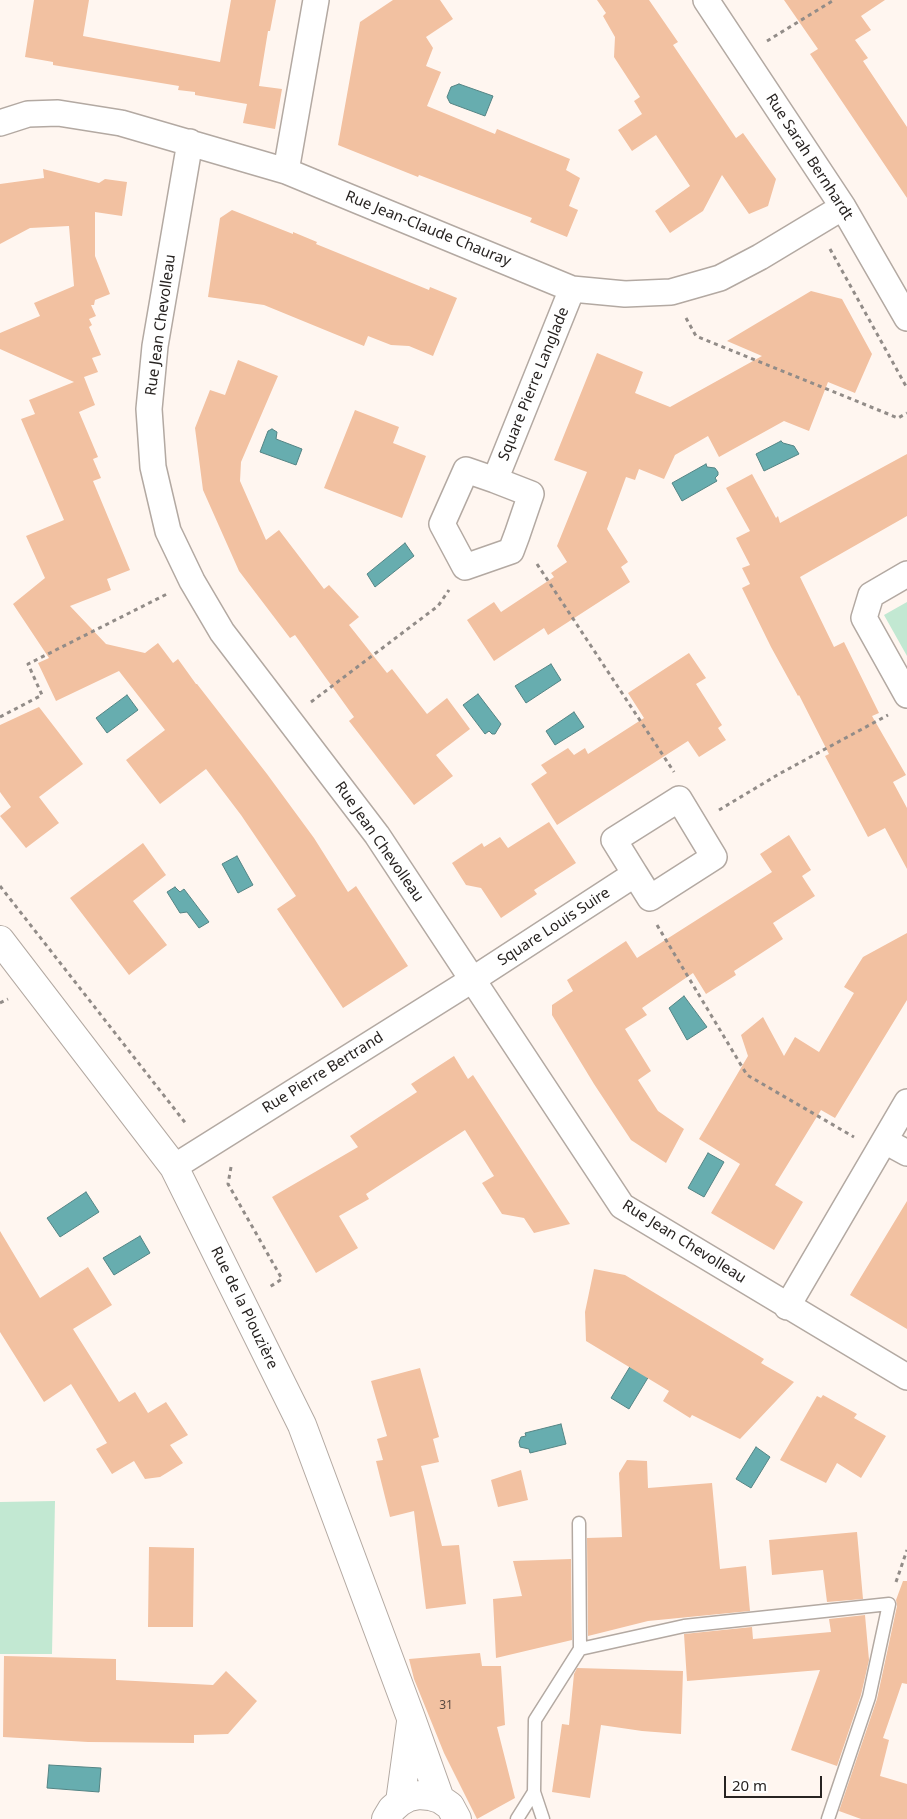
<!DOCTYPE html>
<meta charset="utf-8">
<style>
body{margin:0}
#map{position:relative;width:907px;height:1819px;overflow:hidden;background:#fff6f0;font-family:"Noto Sans",sans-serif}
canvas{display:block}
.scale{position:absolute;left:724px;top:1776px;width:98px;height:22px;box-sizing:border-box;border:2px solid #272321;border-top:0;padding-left:6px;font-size:15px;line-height:18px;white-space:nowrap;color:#272321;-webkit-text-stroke:4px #fff;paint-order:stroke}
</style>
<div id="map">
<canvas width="907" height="1819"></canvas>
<div class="scale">20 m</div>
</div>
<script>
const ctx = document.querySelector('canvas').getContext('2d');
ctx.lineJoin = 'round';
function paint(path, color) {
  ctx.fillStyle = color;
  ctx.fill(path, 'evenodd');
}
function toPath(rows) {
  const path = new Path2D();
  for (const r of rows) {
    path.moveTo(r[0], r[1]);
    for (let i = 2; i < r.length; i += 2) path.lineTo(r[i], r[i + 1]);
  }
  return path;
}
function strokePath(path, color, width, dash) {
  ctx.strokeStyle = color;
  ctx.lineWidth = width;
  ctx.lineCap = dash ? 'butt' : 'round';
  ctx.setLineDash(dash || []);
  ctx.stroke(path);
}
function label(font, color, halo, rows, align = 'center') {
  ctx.font = font + ' "Noto Sans",sans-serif';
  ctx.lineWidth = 4;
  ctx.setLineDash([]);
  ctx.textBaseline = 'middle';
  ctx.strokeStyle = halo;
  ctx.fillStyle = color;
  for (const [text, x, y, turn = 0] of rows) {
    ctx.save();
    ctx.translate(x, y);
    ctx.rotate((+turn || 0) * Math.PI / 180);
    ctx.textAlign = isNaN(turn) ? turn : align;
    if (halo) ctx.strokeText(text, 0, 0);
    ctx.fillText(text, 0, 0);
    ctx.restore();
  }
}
paint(toPath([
 [907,602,907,656,884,615],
 [55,1501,52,1654,0,1654,0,1502]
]), '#c2e8d2');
const water = toPath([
 [459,84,493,96,485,116,450,103,447,97,451,87,459,84],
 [272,429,277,432,276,439,302,449,296,465,260,452,268,431,272,429],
 [781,441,783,443,794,446,799,454,764,471,756,454,781,441],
 [706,464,707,467,715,468,718,472,718,475,715,478,717,481,682,501,672,483,706,464],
 [405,543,414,556,375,587,367,574,405,543],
 [551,664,561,680,526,703,515,686,551,664],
 [478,694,501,724,495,734,492,734,489,731,485,734,463,705,478,694],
 [127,695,138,710,107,733,96,718,127,695],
 [574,712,584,727,555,745,546,731,574,712],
 [237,856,253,885,238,893,222,864,237,856],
 [175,887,180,892,184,889,209,922,199,928,187,912,180,913,167,892,175,887],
 [684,996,707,1027,687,1040,669,1008,684,996],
 [708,1153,724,1162,704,1197,688,1188,708,1153],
 [86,1192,99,1212,60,1237,47,1218,86,1192],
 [140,1236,150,1253,114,1275,103,1258,140,1236],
 [634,1360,652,1371,629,1409,611,1398,634,1360],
 [561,1424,566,1444,530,1453,529,1449,520,1447,519,1442,521,1437,526,1436,525,1433,561,1424],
 [756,1447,770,1457,751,1488,736,1479,756,1447],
 [49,1765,101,1768,99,1792,47,1788,49,1765]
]);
paint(water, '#67adaf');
strokePath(water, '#548484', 1);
paint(toPath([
 [34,0,89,0,83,36,220,62,231,0,276,0,270,31,268,31,259,86,282,89,275,129,243,123,247,104,195,95,195,92,178,90,179,86,53,65,53,62,25,57],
 [393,0,440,0,453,19,426,37,433,48,426,66,441,72,427,106,495,134,497,129,570,159,566,170,580,178,569,206,578,210,567,237,530,222,532,218,419,175,418,177,338,145,360,22],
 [597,0,649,0,678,42,673,45,736,138,743,133,776,179,768,206,749,214,722,175,703,211,670,233,655,211,690,186,656,135,632,151,618,130,642,114,634,101,640,97,614,57,615,37,603,16,606,13],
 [784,0,885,0,861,16,871,30,855,40,868,58,863,61,907,127,907,198,810,54,818,49],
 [43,169,99,183,105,179,127,182,122,216,95,212,95,256,110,294,95,300,94,305,91,305,96,316,89,319,92,325,89,327,101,355,92,358,98,372,84,377,95,405,79,412,98,457,93,459,101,478,93,481,130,570,107,579,111,590,70,606,106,644,145,653,158,643,173,663,178,659,196,684,197,684,267,774,314,838,348,892,356,886,408,966,343,1008,277,909,296,896,241,815,206,769,160,804,126,760,165,730,119,671,56,701,38,663,49,658,13,604,45,578,26,536,64,520,21,419,35,414,29,400,74,382,0,349,0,333,40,316,34,303,74,286,69,226,30,228,0,244,0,184,44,178],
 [232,210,293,234,293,232,317,242,316,244,429,290,430,287,457,298,433,356,409,346,391,345,368,336,364,346,264,305,208,297,220,218],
 [811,291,842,299,872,354,855,393,828,382,809,431,784,421,719,457,708,436,675,455,664,479,639,469,635,480,626,477,607,529,628,562,621,567,630,582,548,635,544,628,494,661,467,620,494,602,501,612,554,577,551,573,567,562,557,546,587,472,554,460,597,353,643,372,635,393,670,407,762,356,727,341],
 [238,360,278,376,241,462,240,481,266,540,279,530,324,589,329,585,359,617,349,625,387,673,392,669,427,714,447,698,470,729,436,755,453,776,414,805,349,721,354,717,295,635,290,638,239,571,203,490,195,428,210,390,225,395],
 [355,410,399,427,393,443,426,456,402,518,324,488],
 [907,454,907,516,800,577,834,647,844,642,879,713,872,716,906,775,893,782,907,808,907,869,885,828,868,837,825,756,829,754,799,695,798,696,771,647,742,588,750,584,742,568,750,565,736,538,750,531,726,488,752,474,776,518,778,516,780,523],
 [689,653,706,678,696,684,722,725,718,728,726,740,699,757,688,741,557,825,531,784,547,773,541,765,568,748,574,755,585,748,588,754,644,718,628,693],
 [39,707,83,764,39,797,59,823,26,848,0,816,11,807,0,792,0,725],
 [549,822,576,863,534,890,537,894,501,918,481,888,466,885,452,863,482,843,484,847,500,837,508,848],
 [789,835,811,870,802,876,815,896,773,923,783,939,734,971,736,975,706,994,693,973,642,1008,647,1015,625,1029,651,1071,638,1080,658,1111,684,1129,666,1163,631,1140,594,1084,552,1015,552,1005,573,991,567,980,626,941,637,958,772,872,760,854],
 [143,843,166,875,133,901,167,945,129,975,70,898],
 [907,933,907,1000,835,1118,821,1110,775,1185,803,1202,774,1250,711,1213,740,1164,699,1139,748,1056,741,1035,763,1017,784,1056,795,1037,819,1052,854,993,844,987,863,957],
 [454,1056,468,1079,473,1075,570,1224,534,1233,524,1218,502,1214,482,1183,494,1176,465,1130,366,1194,369,1199,339,1216,358,1248,316,1273,272,1197,358,1147,350,1136,417,1092,411,1084],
 [907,1201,907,1329,850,1295],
 [0,1231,40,1298,88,1267,112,1305,73,1329,119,1402,135,1392,148,1413,166,1402,188,1435,170,1445,183,1463,160,1477,145,1479,134,1461,112,1474,96,1449,107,1443,71,1384,44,1402,0,1332],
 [594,1269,625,1275,764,1359,761,1363,794,1382,740,1439,692,1415,690,1418,663,1401,669,1391,586,1341,585,1312],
 [420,1368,439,1437,433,1439,439,1462,421,1466,442,1546,459,1545,466,1604,426,1609,414,1511,390,1517,376,1461,383,1460,377,1439,387,1436,371,1381],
 [823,1395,857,1414,854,1418,886,1436,861,1478,837,1463,826,1483,780,1460,817,1396,821,1398],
 [627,1460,647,1461,648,1488,712,1483,720,1569,746,1566,750,1611,648,1621,588,1636,587,1538,622,1537,619,1473],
 [521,1470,528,1500,498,1507,491,1480],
 [857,1532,863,1599,827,1602,823,1570,772,1575,769,1540],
 [149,1547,194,1548,193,1627,148,1627],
 [571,1559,572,1640,496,1658,493,1599,522,1596,513,1561],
 [903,1581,907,1581,907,1684,902,1683,883,1738,889,1740,880,1776,907,1784,907,1819,861,1819,839,1811,877,1699,897,1606,896,1600],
 [865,1615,869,1660,861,1695,837,1766,791,1750,820,1670,687,1681,684,1634,752,1627,753,1639,831,1632,829,1619],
 [480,1653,482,1666,501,1666,505,1725,497,1727,515,1798,477,1819,444,1753,414,1679,409,1659],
 [4,1656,116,1659,116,1680,213,1685,226,1671,257,1701,228,1734,194,1735,194,1743,88,1742,3,1737],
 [577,1668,683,1671,681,1734,642,1731,601,1725,590,1798,552,1792,562,1724,569,1725,574,1674]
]), '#f2c1a1');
const service = toPath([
 [580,1649,684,1626,889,1604,869,1697,828,1819],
 [517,1819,534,1792],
 [543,1819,534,1792,535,1720,580,1649,579,1523]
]);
const minor = toPath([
 [706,0,843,207,907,318],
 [0,123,28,114,58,113,121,123,286,171,572,289,625,294,671,292,720,278,760,257,843,207],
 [190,142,155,346,149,409,153,467,168,531,192,581,222,632,377,835,622,1206,907,1377],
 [286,171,316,0],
 [495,480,531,494,517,535,511,551,465,567,442,524,466,470,495,480,572,289],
 [907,574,871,595,864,618,907,695],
 [885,1141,907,1153],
 [174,1167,472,980,635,874,650,898,714,857,679,799,614,840,635,874],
 [787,1307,907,1102]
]);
const tertiary = toPath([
 [0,940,174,1167,302,1425,411,1718,440,1799],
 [400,1802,411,1722],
 [386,1819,392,1809,400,1802,409,1797,419,1795,430,1796,440,1799,450,1806,457,1819]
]);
strokePath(service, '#b3a9a2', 15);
strokePath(minor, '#b3a9a2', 28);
strokePath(tertiary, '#b3a9a2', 30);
strokePath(toPath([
 [767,41,834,0],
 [830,249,907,388],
 [686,318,696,336,898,418,907,413],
 [537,564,674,772],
 [311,702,438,606,449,590],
 [0,717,42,695,28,664,167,594],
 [719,810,779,774,888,715],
 [0,886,187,1125],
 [657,925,747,1075,854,1137],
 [0,1003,8,999],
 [231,1167,228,1184,282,1279,268,1288],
 [896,1582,907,1550]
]), '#928c88', 3, [4, 4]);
strokePath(service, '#fff', 12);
strokePath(minor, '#fff', 25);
strokePath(tertiary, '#fff', 28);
label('12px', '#5a4a41', null, [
 ["31",446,1706]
]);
label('15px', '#272321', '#fff', [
 ["Rue Sarah Bernhardt",809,157,57],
 ["Rue Jean-Claude Chauray",428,229,22],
 ["Rue Jean Chevolleau",161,325,-82],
 ["Square Pierre Langlade",534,384,-68],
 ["Rue Jean Chevolleau",379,842,55],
 ["Square Louis Suire",554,927,-33],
 ["Rue Pierre Bertrand",323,1073,-32],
 ["Rue Jean Chevolleau",684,1242,32],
 ["Rue de la Plouzière",244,1308,64]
]);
</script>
